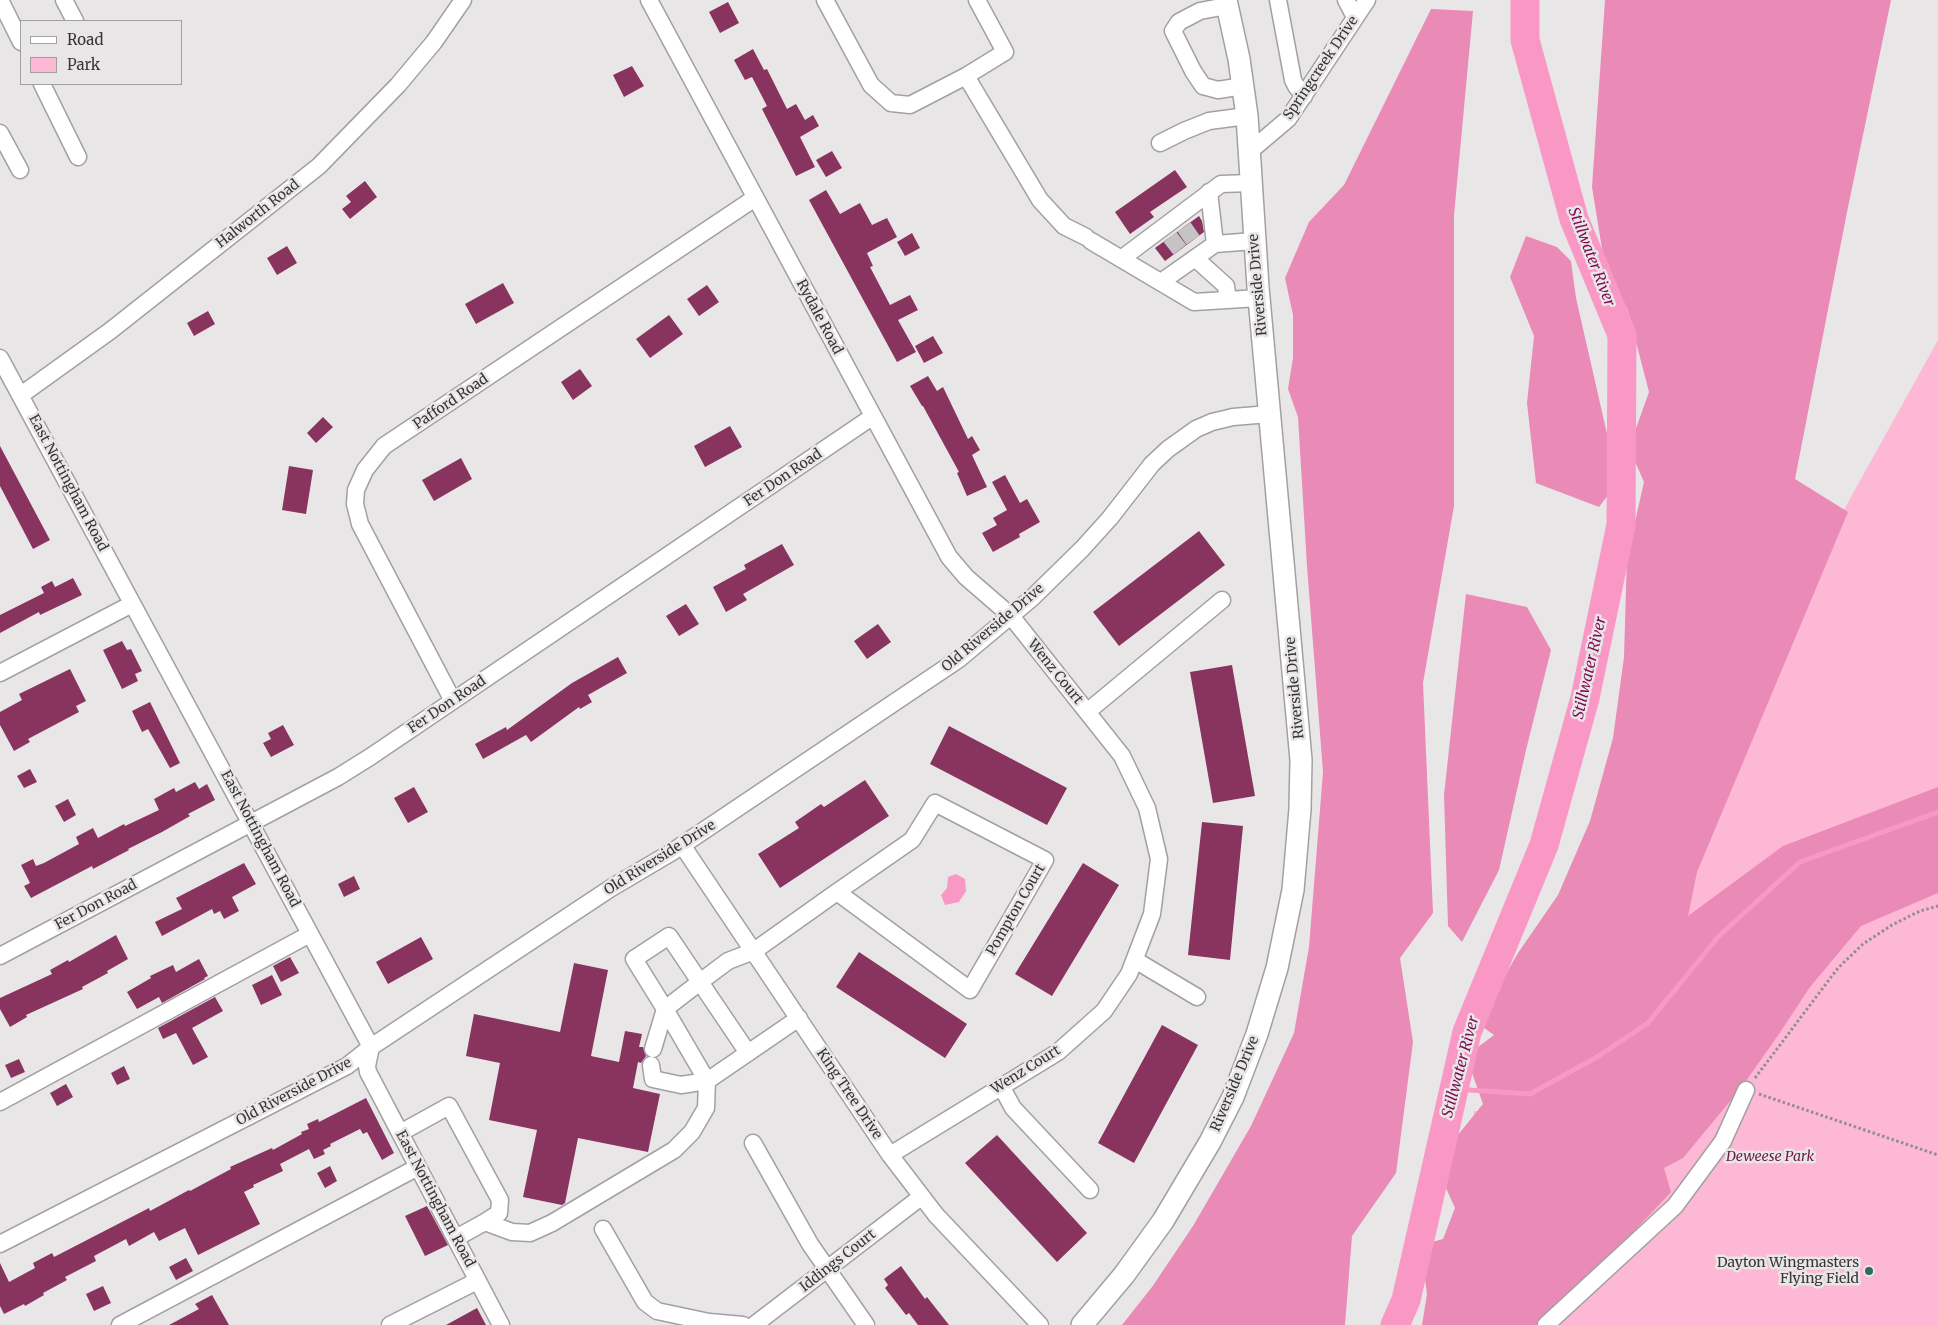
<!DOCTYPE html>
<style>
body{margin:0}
#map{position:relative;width:1938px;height:1325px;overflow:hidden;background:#e9e6e7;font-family:Merriweather,serif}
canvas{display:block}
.legend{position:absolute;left:20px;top:20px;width:162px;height:65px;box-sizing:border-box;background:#e9e6e7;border:1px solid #a29fa0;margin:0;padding:6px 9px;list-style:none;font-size:15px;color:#373536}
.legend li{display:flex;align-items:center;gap:10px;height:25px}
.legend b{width:25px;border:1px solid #a29fa0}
</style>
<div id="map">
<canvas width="1938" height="1325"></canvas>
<ul class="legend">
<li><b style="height:6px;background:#fff"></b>Road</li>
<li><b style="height:14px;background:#fdb8d5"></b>Park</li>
</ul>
</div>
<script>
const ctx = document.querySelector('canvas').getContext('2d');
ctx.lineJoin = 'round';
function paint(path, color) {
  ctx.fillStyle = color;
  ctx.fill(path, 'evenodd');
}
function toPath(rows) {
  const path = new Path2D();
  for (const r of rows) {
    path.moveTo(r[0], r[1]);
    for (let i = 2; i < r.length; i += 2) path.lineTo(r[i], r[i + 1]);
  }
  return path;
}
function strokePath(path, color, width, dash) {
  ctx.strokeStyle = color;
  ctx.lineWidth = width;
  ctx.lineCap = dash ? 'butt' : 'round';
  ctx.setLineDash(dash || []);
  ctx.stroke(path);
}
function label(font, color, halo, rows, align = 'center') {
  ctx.font = font + ' Merriweather,serif';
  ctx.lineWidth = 5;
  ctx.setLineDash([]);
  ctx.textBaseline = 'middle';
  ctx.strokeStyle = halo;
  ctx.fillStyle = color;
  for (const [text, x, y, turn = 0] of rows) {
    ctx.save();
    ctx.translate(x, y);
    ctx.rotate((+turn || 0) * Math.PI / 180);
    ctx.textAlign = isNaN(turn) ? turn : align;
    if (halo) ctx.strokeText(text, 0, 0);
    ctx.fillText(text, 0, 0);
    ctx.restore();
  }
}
paint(toPath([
 [1938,340,1938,1325,1435,1325,1452,1252,1474,1111,1496,1112,1688,869,1846,506]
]), '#fdb8d5');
paint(toPath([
 [1605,0,1891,0,1847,212,1795,479,1848,512,1697,872,1688,916,1783,846,1938,787,1938,893,1861,926,1810,987,1779,1034,1741,1088,1683,1158,1664,1168,1671,1192,1589,1279,1540,1325,1422,1325,1427,1294,1424,1272,1411,1254,1422,1245,1443,1239,1455,1208,1441,1177,1453,1141,1483,1104,1466,1056,1494,1035,1469,1017,1476,989,1500,984,1518,953,1558,895,1590,821,1613,738,1624,657,1627,557,1644,482,1629,448,1649,392,1628,311,1604,261,1592,187],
 [1431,9,1473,11,1454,215,1454,506,1423,683,1433,913,1400,958,1413,1042,1396,1173,1352,1236,1345,1325,1122,1325,1152,1287,1193,1226,1251,1126,1294,1033,1309,947,1323,772,1307,566,1298,417,1288,389,1293,358,1293,315,1285,278,1309,222,1344,185],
 [1526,236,1557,247,1571,261,1576,298,1618,482,1599,507,1536,483,1527,403,1534,336,1510,277],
 [1466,594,1527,607,1551,650,1526,750,1499,870,1462,942,1448,926,1444,795]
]), '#ea8ab6');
paint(toPath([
 [956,874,965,879,966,891,959,902,945,905,941,895,947,888,948,877]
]), '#fa98c5');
strokePath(toPath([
 [1454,1089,1530,1094,1597,1057,1648,1023,1718,937,1800,862,1938,812]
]), '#fa98c5', 5);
strokePath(toPath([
 [1395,1325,1406,1300,1467,1032,1544,845,1585,698,1621,525,1622,335,1574,219,1525,40,1525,0]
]), '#fa98c5', 29);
paint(toPath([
 [728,2,739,23,720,33,709,12],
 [753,49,764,70,767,69,787,109,796,104,805,120,813,115,819,126,800,137,815,167,796,176,762,109,767,106,752,77,745,80,734,60],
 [632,66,644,86,624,97,613,75],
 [832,151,842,168,826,177,816,160],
 [1175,170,1187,187,1150,212,1154,217,1130,234,1115,212],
 [365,181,377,197,350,219,342,209,351,202,346,196],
 [826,190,840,214,860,203,872,225,887,218,897,237,867,253,873,266,870,267,890,305,910,295,918,310,898,320,916,352,897,362,809,200],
 [1199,216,1202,221,1204,232,1165,261,1155,248],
 [912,233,920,248,905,256,897,242],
 [287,246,297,263,277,275,267,258],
 [503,283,514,303,476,324,465,304],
 [707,285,719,302,699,316,687,299],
 [208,311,215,324,194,336,187,323],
 [669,315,683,334,650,358,636,339],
 [933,336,943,353,924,363,915,346],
 [580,369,592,386,573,400,561,382],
 [928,376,937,391,943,387,968,439,972,436,980,450,972,455,987,487,967,496,957,473,959,472,923,406,922,406,910,386],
 [323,417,333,427,316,443,307,433],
 [730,426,742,447,705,467,694,446],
 [0,446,50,540,33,549,0,486],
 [461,458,472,479,434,501,422,480],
 [289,466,313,470,306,514,282,510],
 [1005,475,1020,503,1027,499,1040,522,1019,534,1020,537,993,552,982,533,997,525,993,518,1007,510,992,482],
 [1199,531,1225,565,1119,646,1093,612],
 [782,544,794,565,743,594,747,600,726,612,713,587,746,569,744,565],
 [73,578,82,595,40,615,39,612,0,633,0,615,44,593,41,587,52,581,55,587],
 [686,604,699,624,679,636,666,616],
 [878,624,891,642,867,659,854,641],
 [122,641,127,650,131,649,142,671,135,674,138,681,122,689,103,650],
 [618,657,627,673,588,695,592,702,580,709,579,707,531,742,526,735,483,759,475,744,506,727,507,730,572,683],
 [1232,665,1255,796,1213,803,1190,672],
 [70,669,86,701,76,706,79,712,28,739,30,742,14,751,0,725,0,712,22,700,19,694],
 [150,702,180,763,170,768,148,729,142,732,132,711],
 [283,725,294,745,271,757,263,743,271,739,268,733],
 [949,726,1067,788,1047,825,930,764],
 [30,769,37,782,24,788,17,776],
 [865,780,889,816,780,888,758,854,799,828,795,822,821,804,824,807],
 [195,782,199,789,207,784,215,800,188,814,190,816,162,832,128,849,129,850,93,869,92,866,31,898,24,886,30,883,21,865,33,859,36,866,44,863,79,844,76,837,93,828,98,838,124,824,125,826,159,810,154,799,174,788,176,792],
 [414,787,428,812,408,823,394,798],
 [68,799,76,815,64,822,55,806],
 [1202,822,1243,826,1230,960,1188,955],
 [244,863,256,884,232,897,239,911,224,919,220,911,214,914,212,909,162,936,155,922,182,909,176,898],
 [1083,863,1119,885,1052,996,1015,974],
 [354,876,360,889,344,897,338,884],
 [116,935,128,959,107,971,108,973,82,987,83,989,26,1015,27,1017,10,1027,0,1009,0,998,52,974,50,970,68,960,69,962],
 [421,937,433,959,388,984,376,962],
 [859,952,967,1024,945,1058,836,987],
 [290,957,299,973,281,982,273,966],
 [199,959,208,976,204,978,205,979,162,1003,159,997,137,1009,127,992,151,978,150,976,173,965,176,972],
 [574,963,608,970,591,1056,619,1062,625,1031,642,1034,639,1047,643,1047,646,1056,641,1063,638,1062,633,1088,660,1094,648,1152,578,1138,565,1203,562,1205,523,1197,537,1130,489,1120,500,1063,466,1056,474,1014,560,1032],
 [272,975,282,995,261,1005,252,985],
 [215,997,223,1011,192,1028,208,1057,193,1065,176,1033,163,1039,158,1028],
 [1162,1025,1198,1045,1134,1163,1098,1143],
 [19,1059,25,1072,11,1078,5,1065],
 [124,1066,130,1079,117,1085,111,1073],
 [66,1084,73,1097,57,1106,50,1093],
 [366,1098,394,1153,382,1160,367,1132,363,1134,360,1129,330,1144,331,1146,323,1150,325,1154,314,1159,309,1149,280,1164,283,1171,253,1185,254,1187,244,1192,260,1224,198,1255,185,1228,159,1241,154,1232,129,1246,126,1239,94,1256,96,1261,65,1277,67,1280,43,1293,44,1295,25,1306,24,1304,4,1314,0,1306,0,1263,9,1282,35,1268,33,1263,52,1253,54,1257,149,1208,150,1211,189,1190,190,1191,231,1169,230,1167,272,1148,273,1150,302,1134,301,1132,309,1129,307,1124,318,1119,319,1122],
 [997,1135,1087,1233,1057,1262,965,1163],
 [330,1166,337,1181,325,1188,317,1173],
 [427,1206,448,1245,425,1256,405,1216],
 [186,1258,193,1271,176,1280,169,1267],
 [901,1266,925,1299,927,1297,949,1325,918,1325,909,1313,906,1315,885,1288,888,1285,884,1279],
 [103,1286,111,1303,94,1311,86,1294],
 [212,1295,229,1325,169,1325,199,1309,195,1304],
 [477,1308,486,1325,446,1325]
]), '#89335f');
strokePath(toPath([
 [1184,227,1193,240],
 [1170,237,1180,250]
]), '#c5c3c4', 16, [16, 8]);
const minor = toPath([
 [0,0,21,42],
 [64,0,75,21],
 [649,0,949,557,966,577,1011,616,1122,756,1147,808,1159,859,1152,914,1129,974,1104,1011,1058,1052,890,1155],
 [825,0,871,85,891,103,910,105,966,76,1005,52,977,0],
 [1278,0,1293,80,1296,86,1304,96],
 [1346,0,1355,17],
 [1227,6,1200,11,1179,22,1173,31,1193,71,1203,86,1218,90,1243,86],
 [966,76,1040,200,1064,226,1086,237],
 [42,84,78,157],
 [0,133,20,170],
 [1160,143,1184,131,1209,121,1247,116],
 [1249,152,1288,119,1367,0],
 [1209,192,1215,244],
 [1091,241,1194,302,1259,298],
 [1195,258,1226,286,1228,300],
 [1121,259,1221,184,1251,183],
 [1161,282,1215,244,1254,241],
 [0,358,371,1047,367,1066,368,1072,501,1325],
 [21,395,110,331,319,166,398,85,434,42,463,0],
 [0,673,132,604],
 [453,701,360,524,355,504,356,490,365,470,384,446,755,198],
 [1087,712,1222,600],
 [935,803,1045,860,970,990,837,892,912,840,935,803],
 [682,845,890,1155,936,1215,1040,1325],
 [0,956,338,777,370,757,872,417],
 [1135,960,1197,997],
 [748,1053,700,982,669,936,634,959,665,1009,700,982,728,961,754,951,837,892],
 [651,1065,653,1079,681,1085,707,1081,799,1018],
 [1001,1086,1013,1108,1090,1190],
 [0,1102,310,934],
 [400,1133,449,1106,500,1200,499,1213,485,1222],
 [753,1143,810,1244,866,1325],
 [603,1229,645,1302,657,1311,709,1322,743,1325],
 [456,1238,485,1222,512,1232,530,1233,552,1223,674,1150,692,1132,706,1108,707,1081,665,1009,653,1049],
 [0,1244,347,1066,371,1047,611,888,672,852,959,659,1032,598,1082,549,1110,518,1152,464,1168,449,1196,429,1212,422,1233,417,1269,414],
 [120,1325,418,1167],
 [390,1325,477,1281],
 [754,1325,921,1197],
 [1546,1325,1675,1206,1723,1141,1746,1090]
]);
const major = toPath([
 [1082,1325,1124,1275,1163,1221,1210,1142,1233,1097,1257,1034,1277,968,1293,890,1300,809,1301,760,1258,287,1247,116,1239,59,1226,0]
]);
strokePath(minor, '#a3a0a1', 19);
strokePath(major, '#a3a0a1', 24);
strokePath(toPath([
 [1755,1078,1838,968,1863,944,1892,925,1920,911,1938,906],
 [1759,1094,1938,1155]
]), '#918e8f', 3, [2.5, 2.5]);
strokePath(minor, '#fff', 16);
strokePath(major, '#fff', 21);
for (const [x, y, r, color] of [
 [1869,1271,5,"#2d6c5a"]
]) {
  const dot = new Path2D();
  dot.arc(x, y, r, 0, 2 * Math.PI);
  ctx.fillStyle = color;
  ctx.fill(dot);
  strokePath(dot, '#e9e6e7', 2);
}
label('14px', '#373536', '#e9e6e7', [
 ["Springcreek Drive",1321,68,-56],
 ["Halworth Road",258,214,-38],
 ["Riverside Drive",1258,285,-95],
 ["Rydale Road",819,317,62],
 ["Pafford Road",451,402,-34],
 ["Fer Don Road",783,478,-34],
 ["East Nottingham Road",68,483,62],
 ["Old Riverside Drive",993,628,-40],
 ["Wenz Court",1055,672,51],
 ["Riverside Drive",1295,688,-95],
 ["Fer Don Road",447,705,-34],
 ["East Nottingham Road",260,839,62],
 ["Old Riverside Drive",660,858,-32],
 ["Fer Don Road",96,905,-28],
 ["Pompton Court",1016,910,-60],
 ["Wenz Court",1026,1070,-32],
 ["Riverside Drive",1235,1084,-67],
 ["Old Riverside Drive",294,1092,-28],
 ["King Tree Drive",849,1094,56],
 ["East Nottingham Road",435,1199,62],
 ["Iddings Court",838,1261,-38]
]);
label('italic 14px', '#6e1a47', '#e9e6e7', [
 ["Deweese Park",1770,1157]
]);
label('14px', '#373536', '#e9e6e7', [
 ["Dayton Wingmasters",1859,1263],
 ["Flying Field",1859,1279]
], 'right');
label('italic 15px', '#7f0950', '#e9e6e7', [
 ["Stillwater River",1591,257,69],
 ["Stillwater River",1590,668,-77],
 ["Stillwater River",1461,1067,-75]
]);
</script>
